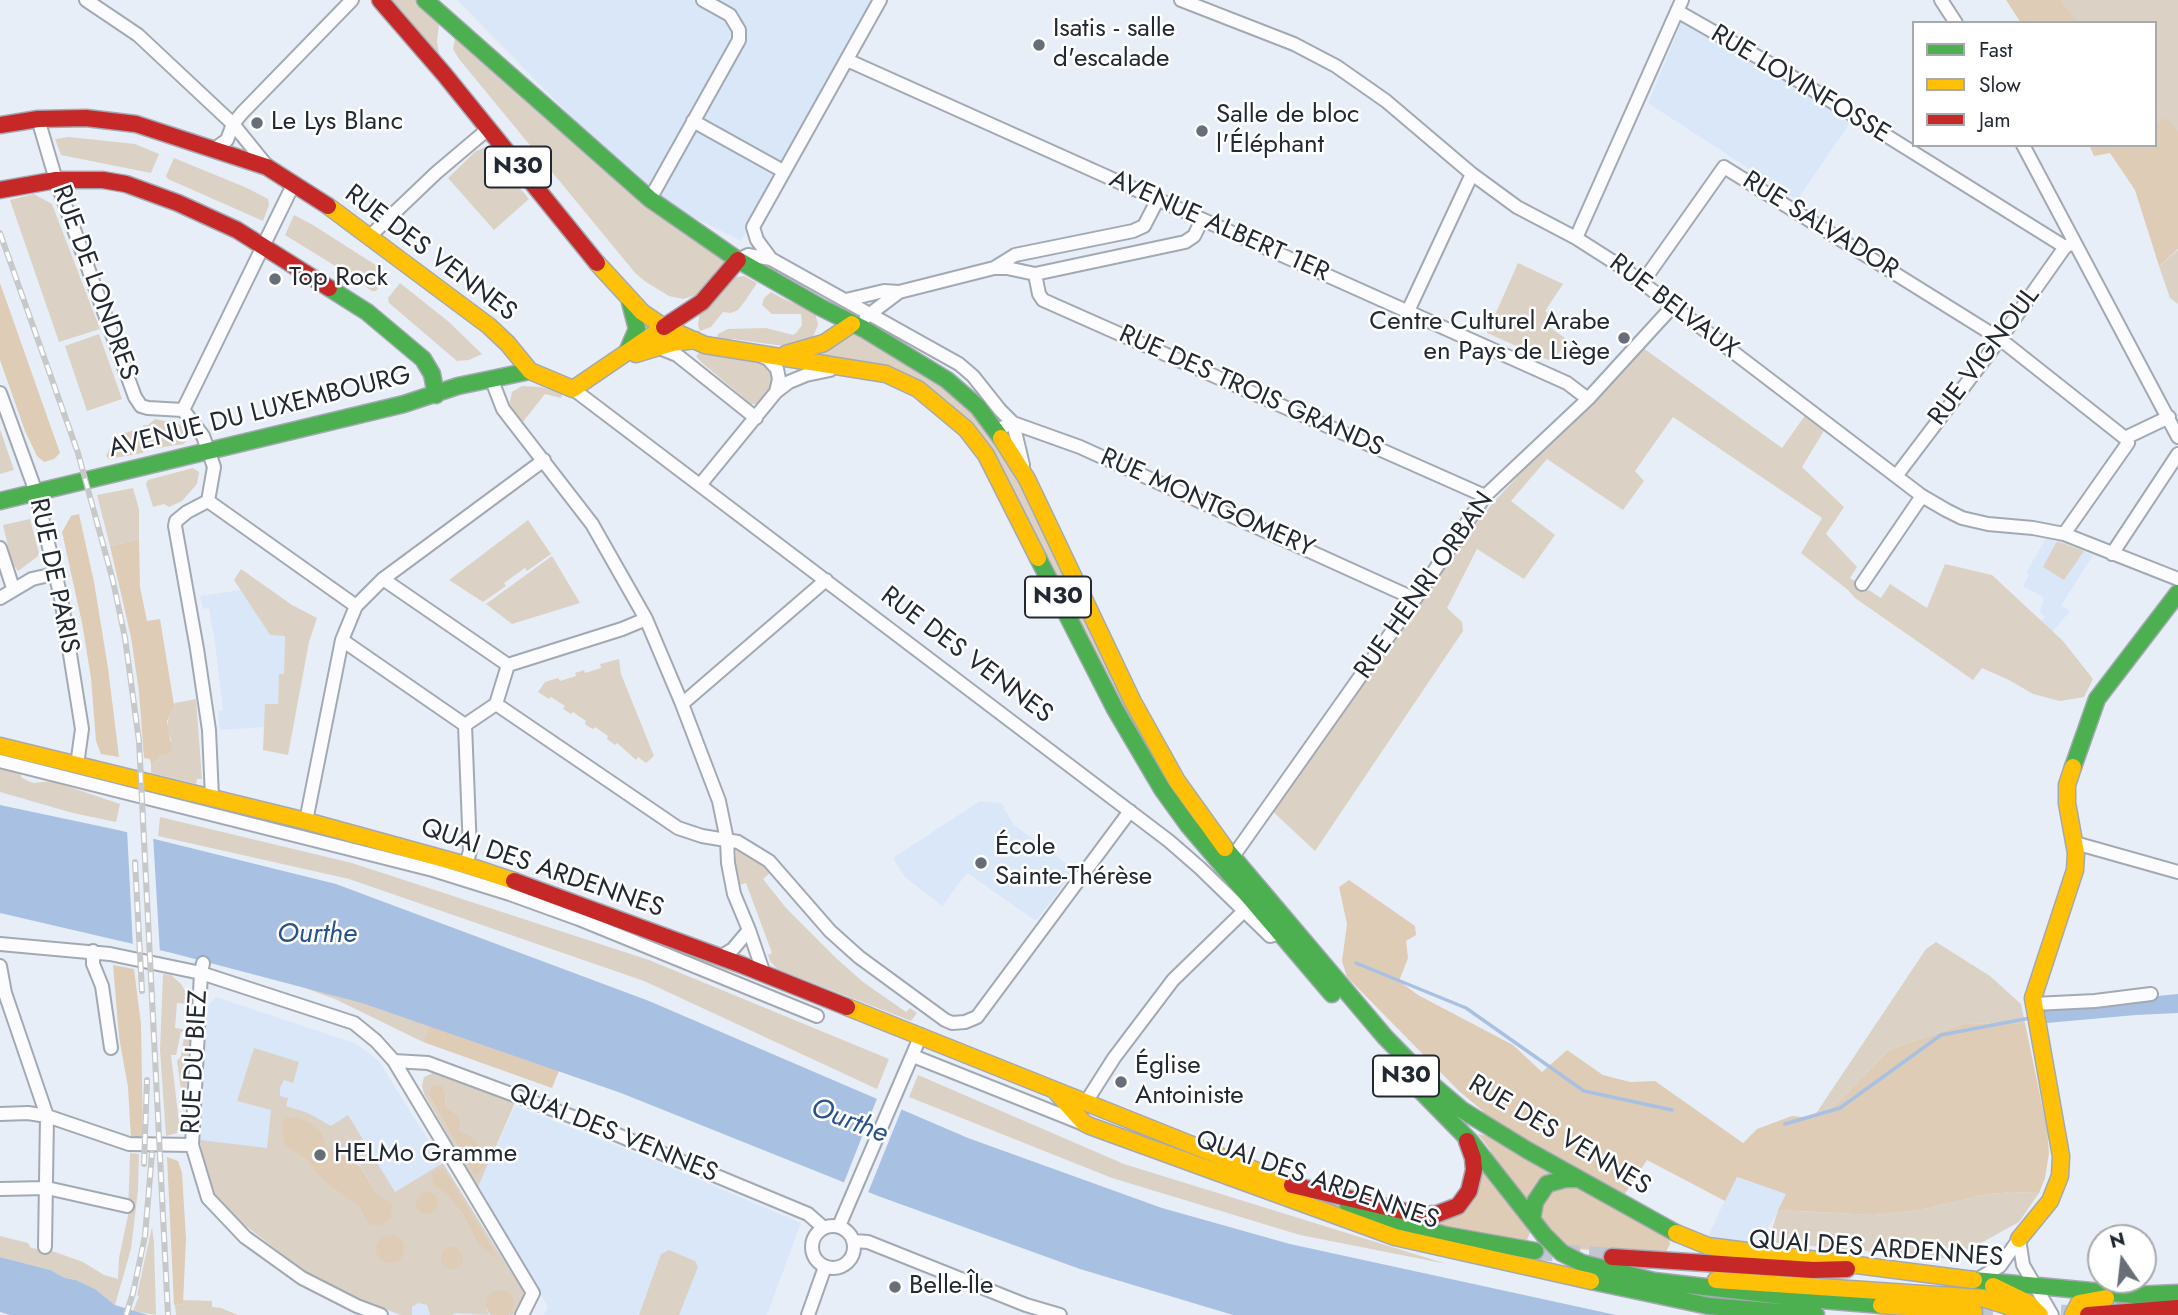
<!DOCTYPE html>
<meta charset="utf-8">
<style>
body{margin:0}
#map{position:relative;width:2178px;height:1315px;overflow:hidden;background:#e8eef7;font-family:Jost,sans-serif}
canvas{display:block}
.legend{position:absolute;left:1912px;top:21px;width:245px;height:126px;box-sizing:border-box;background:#fff;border:2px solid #a7a9ad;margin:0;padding:9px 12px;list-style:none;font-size:21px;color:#222932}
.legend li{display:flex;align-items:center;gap:14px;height:35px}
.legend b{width:35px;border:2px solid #a7a9ad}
.north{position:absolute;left:2087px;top:1224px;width:70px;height:70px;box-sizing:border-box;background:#fff;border:2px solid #a7a9ad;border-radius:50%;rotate:346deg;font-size:19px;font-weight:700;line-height:28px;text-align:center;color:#222932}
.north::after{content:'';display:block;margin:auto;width:24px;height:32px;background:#676e77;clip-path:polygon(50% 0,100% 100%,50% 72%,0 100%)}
</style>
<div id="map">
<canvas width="2178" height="1315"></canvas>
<ul class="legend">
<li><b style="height:9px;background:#4caf50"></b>Fast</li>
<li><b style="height:9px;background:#ffc107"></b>Slow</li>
<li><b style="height:9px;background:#c62828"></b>Jam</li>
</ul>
<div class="north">N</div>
</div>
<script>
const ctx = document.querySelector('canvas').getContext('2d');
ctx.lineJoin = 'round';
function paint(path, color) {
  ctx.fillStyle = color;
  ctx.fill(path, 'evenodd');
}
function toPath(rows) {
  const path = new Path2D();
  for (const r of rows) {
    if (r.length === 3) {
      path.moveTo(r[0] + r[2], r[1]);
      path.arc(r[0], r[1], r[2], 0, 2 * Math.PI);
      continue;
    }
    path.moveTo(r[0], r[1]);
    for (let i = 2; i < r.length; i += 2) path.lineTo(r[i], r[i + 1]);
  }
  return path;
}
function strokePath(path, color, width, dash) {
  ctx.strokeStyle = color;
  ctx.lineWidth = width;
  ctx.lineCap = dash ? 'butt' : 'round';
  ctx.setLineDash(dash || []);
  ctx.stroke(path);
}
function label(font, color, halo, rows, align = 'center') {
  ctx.font = font + ' Jost,sans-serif';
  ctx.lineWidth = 5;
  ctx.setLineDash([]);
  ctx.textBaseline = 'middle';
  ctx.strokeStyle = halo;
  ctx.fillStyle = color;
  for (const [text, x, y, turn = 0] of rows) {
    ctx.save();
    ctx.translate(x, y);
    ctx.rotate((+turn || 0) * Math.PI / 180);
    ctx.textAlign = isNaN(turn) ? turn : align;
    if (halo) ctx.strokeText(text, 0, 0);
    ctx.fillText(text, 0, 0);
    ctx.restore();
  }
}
paint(toPath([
 [457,0,873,0,741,241,667,204,594,140],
 [1682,21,1769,69,1852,120,1797,200,1648,103],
 [2046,538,2093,555,2061,606,2070,611,2050,635,2039,624,2045,617,2040,612,2044,598,2023,586,2029,575,2026,573],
 [241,590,270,635,285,636,284,675,279,675,278,704,265,727,220,730,218,711,223,710,215,643,209,608,203,609,200,596],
 [980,801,1001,803,1014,825,1075,870,1036,921,967,873,942,906,905,877,893,858],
 [216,997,357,1044,378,1060,526,1296,516,1315,398,1315,324,1286,213,1192,200,1146,200,1114,208,1005],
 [515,1106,646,1157,801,1223,767,1315,544,1315,548,1307,478,1187],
 [1736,1177,1787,1194,1759,1244,1708,1236]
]), '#dae7f9');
paint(toPath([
 [388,0,418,0,439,25,437,41,439,55],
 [2055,0,2178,0,2178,212,2155,145,2155,23,2059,23],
 [455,38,727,260,696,295,683,299,669,296,646,282,636,274,459,59,453,49],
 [69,137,135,144,159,154,151,173,61,155,55,139],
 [486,147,529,199,494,230,448,178,476,151],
 [174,158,247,188,268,199,269,205,263,221,168,179,166,176],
 [34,194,52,204,100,329,59,342,10,200],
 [294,215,313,225,385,271,387,275,376,291,372,291,337,267,285,235],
 [2178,250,2178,304,2170,298,2159,266],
 [1518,263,1563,284,1545,311,1553,317,1548,326,1568,340,1553,362,1487,333],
 [744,276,757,283,745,301,738,310,731,313,723,312,711,327,700,331,698,325,700,311,736,277],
 [400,283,449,322,482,354,469,360,457,361,389,303,388,298],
 [771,292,784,299,815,312,818,325,813,337,791,347,732,339,715,342,718,334,728,329,766,328,793,335,797,332,802,325,801,314,772,314,762,305,764,298],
 [855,330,952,389,1003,446,1149,756,948,401,816,358,826,348],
 [99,334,122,399,87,411,65,346],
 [1639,345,1782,448,1809,410,1828,424,1802,467,1844,507,1826,534,1857,567,1850,578,1881,598,1890,584,1927,608,1945,564,1992,575,2063,641,2093,679,2084,697,2060,701,2033,694,2009,680,1982,668,1973,680,1855,598,1848,590,1801,553,1822,518,1673,417,1635,471,1644,481,1623,510,1547,459,1511,501,1555,535,1524,579,1477,549,1447,608,1462,622,1463,631,1315,851,1269,808,1416,600,1492,504],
 [700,352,763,362,773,371,771,388,759,404,751,404,701,362,696,356],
 [522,386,541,387,563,393,561,398,545,394,522,423,509,406,512,392],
 [155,419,179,424,187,431,188,436,184,444,150,449,143,425,148,425],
 [0,429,14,470,0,474],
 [134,430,138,431,144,450,143,453,109,459,106,456,116,436],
 [193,468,199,472,197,484,182,501,169,507,164,504,153,507,146,484,148,480],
 [133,488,139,509,139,539,110,546,97,495],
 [30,519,39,553,37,557,18,571,12,563,3,525],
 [528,520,551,554,527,571,525,568,504,583,506,586,483,602,449,580],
 [2057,541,2084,551,2064,580,2043,567],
 [552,556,580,603,512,624,486,604],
 [241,569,292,605,317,618,309,642,288,755,263,750,265,704,278,704,279,674,284,674,285,636,270,635,234,580],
 [619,659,621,674,654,756,646,763,638,757,636,760,617,743,615,745,607,739,608,736,595,727,593,729,589,727,585,724,586,721,573,712,571,714,563,709,565,706,551,697,549,699,538,692,545,682,558,678,560,681,576,676,575,673,584,670,585,673,601,668,600,664],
 [196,699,202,779,197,779,196,784,151,773,151,765,162,755,171,740,167,728,170,710,175,703],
 [0,768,19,772,22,778,33,783,52,781,120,804,116,822,73,813,0,792],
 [160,817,352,863,649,960,889,1059,877,1089,644,981,349,879,158,836],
 [739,849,771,872,763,879,786,908,836,958,863,982,906,1012,910,1008,917,1013,911,1021,777,969,770,961,768,955,772,953,746,883,739,885,736,869,736,851],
 [1936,942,1990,976,2021,1004,2025,1023,1963,1024,1889,1050,1834,1106,1813,1118,1926,949],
 [163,974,171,975,181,984,187,994,190,1004,177,1003,175,1028,190,1030,181,1032,176,1055,171,1055,179,1122,177,1133,166,1136,160,1050],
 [277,978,431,1019,423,1042,335,999],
 [184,1036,190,1039,191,1050,184,1111,177,1061,181,1056],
 [254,1048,299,1062,293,1083,284,1080,280,1088,280,1096,288,1098,286,1106,308,1113,331,1126,348,1115,395,1192,443,1163,526,1296,516,1315,510,1315,510,1295,502,1291,486,1309,489,1315,456,1313,452,1315,430,1315,427,1305,418,1303,412,1307,412,1315,401,1315,324,1286,230,1214,213,1192,205,1170,200,1140,267,1148,271,1110,237,1101],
 [322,1133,326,1146,342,1154,361,1166,377,1195,368,1224,360,1208,322,1180,305,1158],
 [443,1168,452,1180,498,1260,478,1244,463,1214,446,1194,433,1183],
 [435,1072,515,1103,478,1187,424,1094,422,1086,424,1077],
 [428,1094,445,1094,446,1106,458,1115,461,1122,459,1130,471,1136,474,1175],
 [918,1075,1124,1164,1447,1264,1300,1235,1112,1178,909,1097],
 [130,1153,139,1154,138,1190,131,1249,115,1305,95,1289,76,1280,65,1278,49,1270,0,1257,0,1236,28,1243,31,1248,52,1251,83,1262,104,1275,118,1279,119,1258,128,1215],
 [2009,1192,2039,1193,2019,1222,1952,1259,1768,1242,1778,1210,1874,1215,1921,1210,1983,1195],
 [152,1227,154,1242,156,1315,133,1311,139,1296,137,1295],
 [669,1250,695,1261,698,1267,679,1315,639,1315,661,1254],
 [183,1300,212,1301,212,1307,221,1308,238,1315,176,1315,175,1305,183,1304]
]), '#dcd1c5');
paint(toPath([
 [2006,0,2059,0,2078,23,2021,23],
 [2166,118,2178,132,2178,249,2159,266,2135,190,2110,153,2094,156,2089,145,2155,145,2155,124],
 [0,283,60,453,54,459,44,462,37,456,25,431,0,360],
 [79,514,94,582,108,668,119,757,101,754,96,741,91,678,82,623,62,532,71,516],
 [139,539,140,587,147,621,160,619,174,705,167,721,172,752,162,755,151,765,150,759,144,758,139,692,131,637,110,546],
 [1349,880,1415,926,1416,935,1406,941,1408,958,1399,981,1418,995,1513,1045,1542,1072,1567,1050,1603,1075,1630,1082,1655,1081,1743,1143,1757,1129,1792,1116,1813,1118,1834,1106,1889,1050,1963,1024,2025,1023,2047,1129,2049,1153,2045,1178,2039,1193,2009,1192,1983,1195,1921,1210,1874,1215,1778,1210,1786,1194,1737,1177,1725,1201,1647,1160,1617,1206,1668,1235,1670,1244,1664,1256,1566,1248,1534,1219,1526,1244,1415,1220,1439,1219,1491,1151,1478,1134,1489,1136,1483,1111,1459,1091,1347,977,1342,961,1347,924,1339,887],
 [113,965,134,969,141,1024,143,1136,131,1138,128,1087,119,1037],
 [431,1019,561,1066,552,1088,423,1042],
 [441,1085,445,1094,446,1106,458,1115,461,1122,459,1130,471,1136,483,1151,485,1161,480,1172,474,1175,428,1094,432,1087],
 [284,1117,295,1117,308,1122,322,1133,326,1146,342,1154,361,1167,377,1195,392,1203,391,1218,380,1226,368,1224,360,1208,322,1180,305,1158,285,1145,281,1128],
 [167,1157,178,1161,182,1173,186,1239,183,1304,174,1305],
 [443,1168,452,1180,500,1262,478,1244,463,1214,446,1194,433,1184,432,1173],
 [427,1203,11],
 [390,1249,14],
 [452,1258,11],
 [500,1304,14]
]), '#deccb7');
paint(toPath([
 [0,805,118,830,336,884,649,1001,968,1138,1162,1208,1290,1244,1616,1315,1233,1315,1080,1269,878,1196,621,1093,362,1003,172,953,0,913],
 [2178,994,2178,1013,2136,1015,2047,1023,2044,1007],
 [0,1257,50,1270,65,1278,76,1280,95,1289,115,1305,148,1315,10,1315,0,1312]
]), '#a8c1e3');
paint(toPath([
 [127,829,153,835,160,954,133,948],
 [878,1096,903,1106,867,1195,843,1185]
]), '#e8eef7');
strokePath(toPath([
 [1356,963,1466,1008,1584,1091,1672,1110],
 [1785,1124,1840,1108,1941,1035,2030,1018]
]), '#a8c1e3', 3.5);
strokePath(toPath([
 [1535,1251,1612,1257]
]), '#c0c7d0', 18, [18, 9]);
strokePath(toPath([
 [1974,1312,2088,1315]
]), '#c0c7d0', 19, [19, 10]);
const street = toPath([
 [86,0,138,35,233,124,267,166],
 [1181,0,1294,44,1336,66,1386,101,1472,174,1517,207,1576,238,1623,268,1922,496,1946,510,1962,518,1988,524,2033,528,2064,534,2178,579],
 [1941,0,1956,23],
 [1677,11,1786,73,2065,247],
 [847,60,1567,383,1588,399],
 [38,119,56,180,135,397,141,406,148,408,183,410],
 [693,121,783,171],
 [2023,145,2178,437],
 [213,150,227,140,233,124,242,113,352,0],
 [650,199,739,40,739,30,730,15,703,0],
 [370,236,436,173,488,129],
 [1576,238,1682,0],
 [771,259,757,240,753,227,880,0],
 [738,260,748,255,771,259,959,364,973,376,1000,410,1013,423,1023,465],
 [994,268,1015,255,1133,231,1144,226,1158,199],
 [1035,274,1039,294,1043,300,1485,496],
 [1642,283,1724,167,2000,339,2125,438,2169,417],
 [846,300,884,291,899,292,994,268,1007,268,1035,274,1185,242,1194,236,1202,220],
 [1408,311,1472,174],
 [866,317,899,292],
 [657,347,677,355,756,418],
 [491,378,503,409,592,524,646,619,682,704,719,801,727,840,728,863,734,894,749,930,764,974],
 [573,389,1169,841,1200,868,1270,936,1278,934],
 [776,392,789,382,806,375,830,370],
 [0,393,36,492,61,598,82,729,77,765],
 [183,410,203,436,214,467,208,501,187,512,176,521,175,526,197,649,209,730,212,797],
 [183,410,294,183],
 [996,430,1013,423,1080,447,1415,599],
 [1897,475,2000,339,2065,247,2071,244],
 [700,485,776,392,779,379,777,369,768,359,761,356],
 [208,501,356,606],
 [2064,534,2128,443,2125,438],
 [0,548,13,588],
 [2112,554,2178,454],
 [383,579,508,665],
 [1862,584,1922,496],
 [0,598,32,579,54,574],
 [342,640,465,725],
 [508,665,622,629,646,619],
 [496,704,678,828,702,836,738,842,769,861,830,931,859,957,945,1020,952,1023,965,1022,977,1017,1130,811],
 [682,704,826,580],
 [465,725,470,851,466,865],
 [465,725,496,704,508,665],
 [0,761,433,870,510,894,579,919,817,1016],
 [306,821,342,640,356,606,383,579,544,460],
 [2075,843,2178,872],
 [1232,858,1415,599,1485,496,1588,399,1673,306],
 [0,944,110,954,201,973,354,1023,376,1041,394,1061,533,1293,522,1315],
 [93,951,93,964,102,986,111,1048],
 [720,957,733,949,749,930],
 [203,963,201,973,192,1145,208,1198,245,1237,302,1278,357,1306,381,1315],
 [0,966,5,993,47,1116,45,1247],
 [2034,1004,2095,1001,2151,994],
 [913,1056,1081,1123],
 [394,1061,428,1063,584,1121,808,1214,824,1228],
 [1086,1102,1114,1058,1173,980,1245,910],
 [0,1114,28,1113,47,1116,129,1144,192,1145],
 [0,1189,47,1188,127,1206],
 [839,1226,921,1035],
 [833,1247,21],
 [2019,1239,2023,1265,2052,1315],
 [854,1241,868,1242,1026,1305,1060,1315],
 [1978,1279,2000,1266,2019,1239],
 [808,1315,825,1267]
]);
const fast = toPath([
 [425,0,650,199,738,260,820,307,864,329,947,380,978,407,1001,438],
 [329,288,367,312,423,359,432,374,436,395],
 [627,352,637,329,630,302],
 [0,501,404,404,458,386,530,371],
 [1038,558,1115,709,1162,789,1188,825,1332,994],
 [2073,767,2097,699,2178,593],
 [1225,848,1385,1037,1429,1082,1462,1110,1527,1150,1676,1233],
 [1419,1089,1470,1141,1544,1235,1562,1253,1582,1263,1654,1281,1809,1299,1881,1305],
 [1348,1205,1383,1218,1445,1235,1535,1251],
 [1532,1219,1535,1202,1547,1184,1565,1179,1579,1179],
 [1974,1280,2134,1295,2178,1293],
 [1591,1281,1709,1306,1816,1315]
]);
const slow = toPath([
 [328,206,489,326,508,344,530,371,573,389,664,327],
 [597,263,642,312,664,327,705,345,886,374,918,389,966,429,986,455,1038,558],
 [636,354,672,343,695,340],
 [786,354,824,343,852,324],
 [1001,438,1027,479,1133,702,1177,781,1225,848],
 [0,746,306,821,466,865,514,881],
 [847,1007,1305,1190],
 [1057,1093,1084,1123,1090,1126,1395,1237,1591,1281],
 [1676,1233,1708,1246,1974,1280],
 [2019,1239,2050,1201,2060,1176,2061,1156,2033,998,2075,870,2076,853,2067,803,2067,785,2073,767],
 [1716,1280,1982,1298,2008,1306,2021,1315],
 [1993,1286,2028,1303,2040,1315],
 [1881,1305,1974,1312],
 [2073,1315,2079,1303,2106,1298]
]);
const jam = toPath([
 [380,0,444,74,597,263],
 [0,125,38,119,86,118,136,124,267,167,328,206],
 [0,190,56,180,103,180,126,184,178,203,237,230,329,288],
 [664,327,702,302,738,260],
 [514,881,742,965,847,1007],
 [1292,1185,1420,1215,1437,1214,1458,1206,1469,1191,1474,1170,1473,1158,1467,1141],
 [1612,1257,1813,1270,1847,1269],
 [2088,1315,2178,1308]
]);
strokePath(street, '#a3a9b2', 16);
strokePath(fast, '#a3a9b2', 19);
strokePath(slow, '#a3a9b2', 19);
strokePath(jam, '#a3a9b2', 19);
strokePath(street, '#fcfcfe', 12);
strokePath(fast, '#4caf50', 16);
strokePath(slow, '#ffc107', 16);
strokePath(jam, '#c62828', 16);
const rail = toPath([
 [0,233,78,453,113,581,125,638,139,741,168,1315],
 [135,862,142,991],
 [144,1164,147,1080],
 [126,1315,133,1293,145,1236,152,1153]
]);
strokePath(rail, '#c6c8ca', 6);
strokePath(rail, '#fff', 3.5, [10]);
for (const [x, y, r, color] of [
 [1039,45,7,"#676e77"],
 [257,123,7,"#676e77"],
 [1202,131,7,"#676e77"],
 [275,279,7,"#676e77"],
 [1624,338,7,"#676e77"],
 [981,863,7,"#676e77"],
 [1121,1082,7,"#676e77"],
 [320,1155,7,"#676e77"],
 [895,1287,7,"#676e77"]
]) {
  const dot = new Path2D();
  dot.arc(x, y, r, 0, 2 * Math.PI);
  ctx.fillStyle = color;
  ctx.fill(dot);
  strokePath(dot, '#fff', 2.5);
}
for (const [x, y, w] of [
 [518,167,66],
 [1058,597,66],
 [1406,1076,66]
]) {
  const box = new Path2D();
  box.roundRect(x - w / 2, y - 20.5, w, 41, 5);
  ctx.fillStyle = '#fff';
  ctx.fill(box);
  strokePath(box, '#222932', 2);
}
label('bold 24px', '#222932', null, [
 ["N30",518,167],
 ["N30",1058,597],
 ["N30",1406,1076]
]);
label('26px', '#222932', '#fff', [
 ["Isatis - salle",1053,30],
 ["d'escalade",1053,60],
 ["Salle de bloc",1216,116],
 ["l'Éléphant",1216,146],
 ["Le Lys Blanc",271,123],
 ["Top Rock",289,279],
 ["Centre Culturel Arabe",1610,323,"right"],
 ["en Pays de Liège",1610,353,"right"],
 ["École",995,848],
 ["Sainte-Thérèse",995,878],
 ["Église",1135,1067],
 ["Antoiniste",1135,1097],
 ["HELMo Gramme",334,1155],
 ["Belle-Île",909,1287]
], 'left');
label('26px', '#222932', '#fff', [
 ["RUE LOVINFOSSE",1800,85,31],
 ["RUE SALVADOR",1820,226,32],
 ["AVENUE ALBERT 1ER",1219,227,24],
 ["RUE DES VENNES",430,254,37],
 ["RUE DE LONDRES",94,283,70],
 ["RUE BELVAUX",1673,307,37],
 ["RUE VIGNOUL",1985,357,-53],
 ["RUE DES TROIS GRANDS",1251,392,24],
 ["AVENUE DU LUXEMBOURG",260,413,-14],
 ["RUE MONTGOMERY",1207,504,24],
 ["RUE DE PARIS",53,576,78],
 ["RUE HENRI ORBAN",1425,586,-55],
 ["RUE DES VENNES",966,656,37],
 ["QUAI DES ARDENNES",542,869,19],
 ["RUE DU BIEZ",196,1062,-87],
 ["QUAI DES VENNES",613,1134,22],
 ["RUE DES VENNES",1559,1136,31],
 ["QUAI DES ARDENNES",1317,1181,19],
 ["QUAI DES ARDENNES",1876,1250,4]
]);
label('italic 28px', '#28528b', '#fff', [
 ["Ourthe",317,935],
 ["Ourthe",849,1122,21]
]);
</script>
